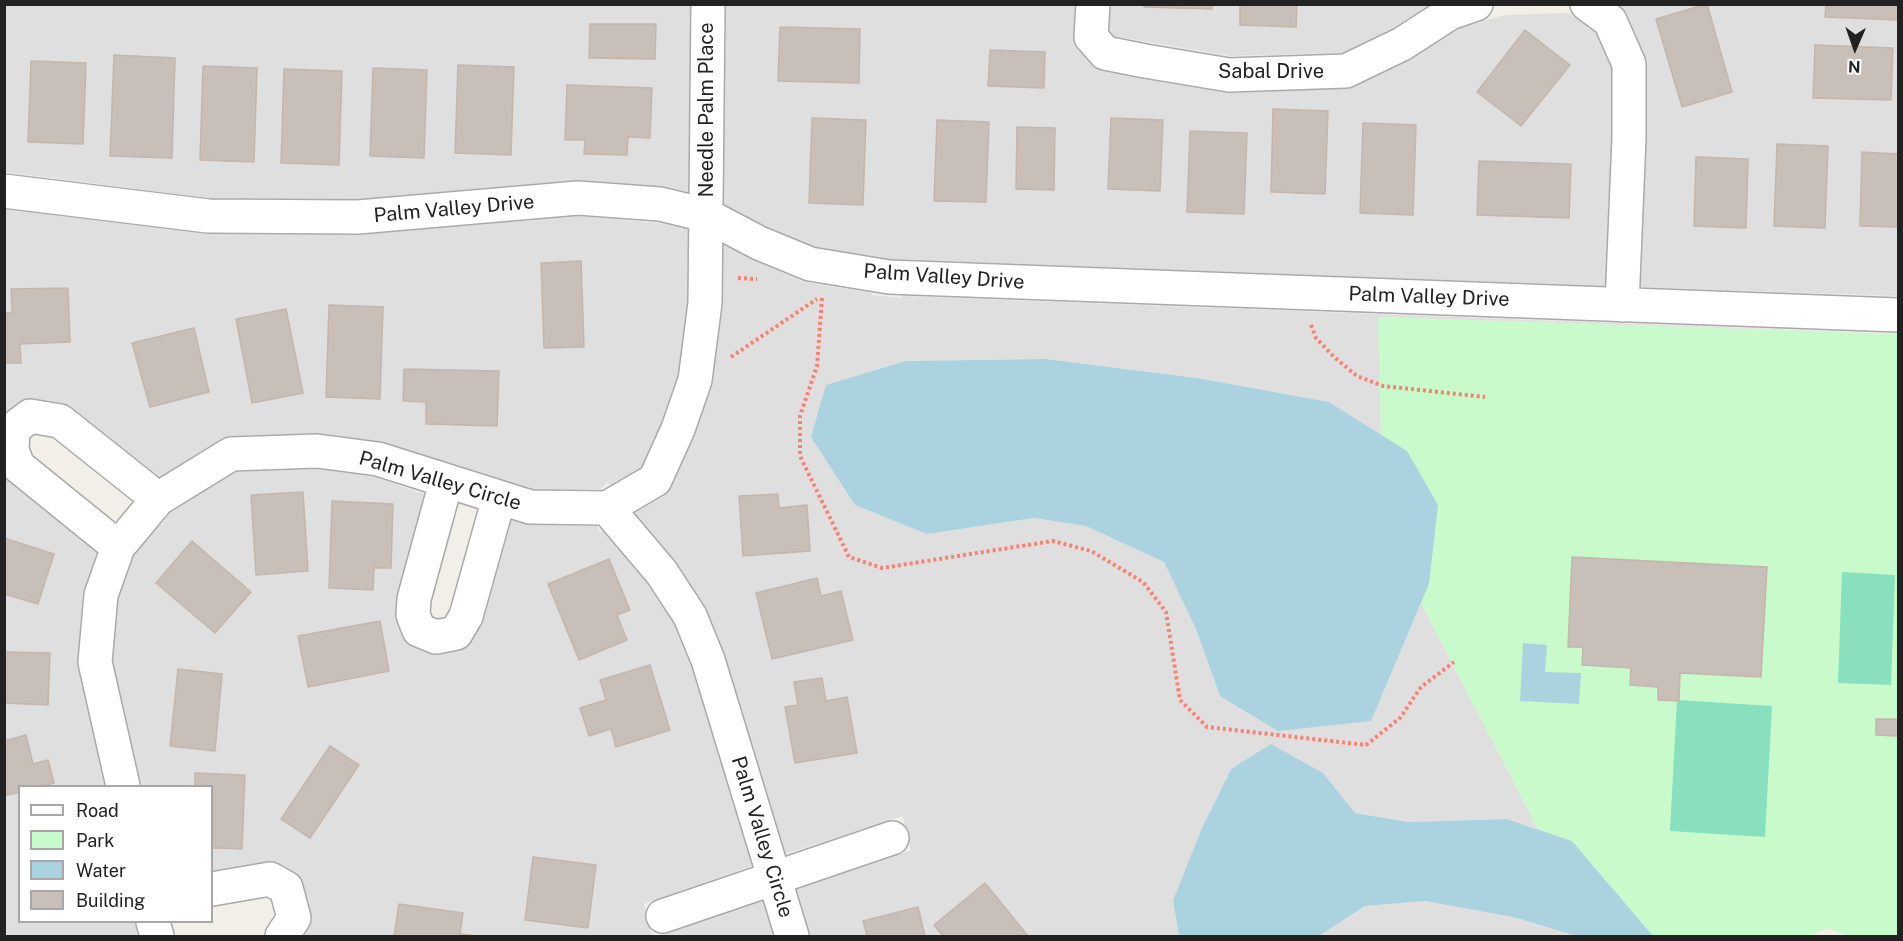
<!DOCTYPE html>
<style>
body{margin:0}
#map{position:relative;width:1903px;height:941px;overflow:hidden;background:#f2efe9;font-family:"Public Sans",sans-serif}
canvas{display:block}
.frame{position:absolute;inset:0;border:6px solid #222;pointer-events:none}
.legend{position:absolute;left:18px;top:785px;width:195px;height:138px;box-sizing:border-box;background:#fff;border:2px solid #a7a7a7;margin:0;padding:8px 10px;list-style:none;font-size:18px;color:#222}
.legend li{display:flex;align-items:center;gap:12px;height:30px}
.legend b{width:30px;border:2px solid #a7a7a7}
.north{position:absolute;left:1825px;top:18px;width:60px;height:60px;-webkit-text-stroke:4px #fff;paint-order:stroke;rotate:182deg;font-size:16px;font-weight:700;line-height:24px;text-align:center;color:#222}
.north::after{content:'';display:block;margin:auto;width:21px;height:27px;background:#222;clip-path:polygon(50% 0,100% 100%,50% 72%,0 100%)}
</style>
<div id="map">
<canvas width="1903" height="941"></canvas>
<div class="frame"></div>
<ul class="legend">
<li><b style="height:8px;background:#fff"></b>Road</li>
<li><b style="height:16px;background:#c8facc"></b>Park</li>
<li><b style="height:16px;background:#aad3df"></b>Water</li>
<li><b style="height:16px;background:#c7bfb8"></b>Building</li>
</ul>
<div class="north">N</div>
</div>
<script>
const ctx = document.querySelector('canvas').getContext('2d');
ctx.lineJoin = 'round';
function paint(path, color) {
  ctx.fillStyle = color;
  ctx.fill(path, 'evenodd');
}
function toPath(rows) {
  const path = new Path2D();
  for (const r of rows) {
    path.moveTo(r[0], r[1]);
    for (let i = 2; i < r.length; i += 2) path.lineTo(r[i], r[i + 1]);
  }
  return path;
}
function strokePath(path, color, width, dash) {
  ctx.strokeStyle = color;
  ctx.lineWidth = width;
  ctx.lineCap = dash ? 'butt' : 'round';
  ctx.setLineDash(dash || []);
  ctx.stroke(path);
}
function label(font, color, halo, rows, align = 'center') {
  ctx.font = font + ' "Public Sans",sans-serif';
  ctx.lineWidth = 6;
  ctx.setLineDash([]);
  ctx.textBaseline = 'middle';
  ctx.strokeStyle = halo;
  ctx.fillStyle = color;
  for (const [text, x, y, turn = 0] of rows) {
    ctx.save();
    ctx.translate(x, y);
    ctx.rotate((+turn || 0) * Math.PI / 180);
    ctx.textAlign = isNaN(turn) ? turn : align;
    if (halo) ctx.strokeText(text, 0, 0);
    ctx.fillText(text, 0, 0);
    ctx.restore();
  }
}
paint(toPath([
 [5,5,692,5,691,193,663,186,577,180,357,199,210,198,5,172],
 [724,5,1077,5,1075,36,1080,50,1094,66,1102,71,1141,79,1226,93,1352,88,1408,61,1457,29,1504,15,1568,13,1598,34,1613,68,1613,138,1607,286,890,259,814,247,765,226,723,204],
 [1109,5,1430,5,1395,27,1342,53,1230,56,1113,36,1107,30],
 [1617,5,1898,5,1898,296,1639,287,1645,139,1645,64,1643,55,1625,13],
 [5,209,208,234,359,235,578,216,658,223,690,229,688,302,679,375,664,421,643,467,611,486,607,482,601,489,532,489,383,442,317,433,231,436,223,438,159,478,69,406,62,403,32,398,21,402,5,414],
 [721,243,753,260,804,282,872,293,872,295,902,298,902,296,1898,334,1379,317,1381,435,1329,402,1197,378,1046,359,906,361,927,534,1034,518,1086,526,1165,562,1196,629,1220,696,1371,721,1421,603,1538,829,1507,819,1408,822,1355,813,1323,773,1231,769,1202,828,1173,900,1179,936,808,936,795,889,911,850,903,816,785,854,724,654,705,609,674,560,634,513,663,497,670,489,693,436],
 [316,469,375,477,426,495,398,594,397,616,405,638,414,647,430,654,439,655,459,650,469,642,479,626,509,520,529,525,597,526,600,532,604,530,650,585,677,626,693,667,754,865,644,904,652,936,302,936,307,929,309,913,302,884,293,872,277,863,267,862,212,871,212,786,139,786,111,660,116,599,131,557,160,523,162,525,169,513,235,472],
 [4,475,9,481,98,554,79,666,106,786,20,786,20,922,136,922,140,936,5,936],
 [764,899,775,936,659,936],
 [1425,901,1517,918,1576,936,1319,936,1365,906]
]), '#e0dfdf');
paint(toPath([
 [1378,317,1898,334,1898,936,1848,936,1828,928,1809,936,1653,936,1572,841,1538,829,1421,603,1429,584,1407,451,1381,435]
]), '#c8facc');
paint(toPath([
 [1842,572,1895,575,1891,685,1838,683],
 [1677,700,1772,706,1765,837,1670,831]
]), '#88e0be');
paint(toPath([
 [1046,359,1197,378,1329,402,1407,451,1438,505,1429,584,1371,721,1278,731,1220,696,1196,629,1164,562,1086,526,1034,518,927,534,855,505,811,437,826,385,906,361],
 [1523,643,1547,645,1545,672,1581,673,1579,704,1520,701],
 [1271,744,1323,773,1355,813,1408,822,1507,819,1572,841,1653,936,1576,936,1517,918,1425,901,1365,906,1319,936,1179,936,1173,900,1202,828,1231,769]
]), '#aad3df');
const building = toPath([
 [1144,4,1212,4,1212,9,1144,7,1144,4],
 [1240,4,1297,4,1296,27,1240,25,1240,4],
 [1707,4,1732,92,1682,107,1656,19,1707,4],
 [1826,4,1898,4,1898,20,1825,17,1826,4],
 [590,24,656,24,655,59,589,58,590,24],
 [780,27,860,29,859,83,778,81,780,27],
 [1525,30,1570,65,1521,126,1477,92,1525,30],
 [1815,45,1893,48,1891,100,1813,98,1815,45],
 [990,50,1045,52,1044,88,988,86,990,50],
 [114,55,175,58,172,158,110,156,114,55],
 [31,61,86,63,83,144,28,142,31,61],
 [458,65,514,67,511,155,455,153,458,65],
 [203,66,257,68,254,162,200,160,203,66],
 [373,68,427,70,424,158,370,156,373,68],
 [284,69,342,71,339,165,281,163,284,69],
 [567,85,652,88,650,138,628,137,627,155,584,154,585,140,565,140,567,85],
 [1273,109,1328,111,1325,194,1271,192,1273,109],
 [812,118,866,120,863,205,809,203,812,118],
 [1111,118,1163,120,1160,191,1108,189,1111,118],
 [937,120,989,122,986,202,934,201,937,120],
 [1363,123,1416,125,1413,215,1360,213,1363,123],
 [1017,127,1055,128,1054,190,1016,189,1017,127],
 [1190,131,1247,133,1244,214,1187,212,1190,131],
 [1777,144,1828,146,1825,228,1774,226,1777,144],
 [1862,152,1898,154,1898,227,1860,226,1862,152],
 [1696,157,1748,159,1746,228,1694,226,1696,157],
 [1479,161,1571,164,1569,218,1477,215,1479,161],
 [581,261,584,347,544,348,541,263,581,261],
 [68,288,70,342,20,344,21,363,4,363,4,313,12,313,11,289,68,288],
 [329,305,383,307,380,399,326,397,329,305],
 [286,309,303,393,252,403,236,319,286,309],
 [194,328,209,392,150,407,132,343,194,328],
 [404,369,499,371,497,426,426,424,426,402,403,401,404,369],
 [303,492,308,571,256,575,251,495,303,492],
 [778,494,779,508,807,505,810,551,743,556,739,496,778,494],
 [332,501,393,504,391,568,374,568,373,590,329,588,332,501],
 [4,538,54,554,38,604,4,594,4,538],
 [192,541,251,592,215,633,156,583,192,541],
 [1572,557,1767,567,1761,677,1680,673,1679,701,1658,700,1658,687,1630,685,1631,668,1582,665,1583,647,1568,647,1572,557],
 [609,559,630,610,617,615,627,640,579,660,548,584,609,559],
 [817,578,821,596,841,591,853,640,772,659,756,593,817,578],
 [380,621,389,671,308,687,298,636,380,621],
 [4,652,50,653,48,705,4,703,4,652],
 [650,665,670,730,616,747,611,729,589,736,580,708,606,700,600,680,650,665],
 [178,669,222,674,215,751,170,746,178,669],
 [822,678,826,701,847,697,857,753,795,763,785,707,798,705,794,682,822,678],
 [1876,719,1898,719,1898,736,1876,735,1876,719],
 [26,735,33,764,48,760,54,783,42,786,20,786,20,792,4,796,4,741,26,735],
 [330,746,359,765,310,838,281,819,330,746],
 [195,773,245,775,242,849,212,848,212,786,195,786,195,773],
 [533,857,596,865,588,928,525,920,533,857],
 [985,883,1028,936,943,936,934,925,985,883],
 [399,904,463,913,460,934,478,936,394,936,399,904],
 [918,907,925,936,867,936,863,921,918,907]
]);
paint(building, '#c7bfb8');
strokePath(building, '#c4b6ab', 1.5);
const minor = toPath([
 [1093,4,1091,37,1105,53,1145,61,1229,75,1346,71,1402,44,1450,13,1476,4],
 [1587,4,1610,21,1629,64,1629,138,1622,305],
 [4,191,208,216,358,217,578,198,660,204,706,215,759,243,810,264,889,277,1898,315],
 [446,482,414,599,413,615,419,630,436,637,456,633,466,616,499,498],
 [607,508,655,480,678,429,695,380,705,303,708,4],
 [118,547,18,466,12,450,13,429,30,416,60,421,158,499],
 [123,786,95,662,101,595,118,547,158,499,231,454,317,451,378,459,530,507,607,508,662,573,690,616,708,660,792,936],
 [212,889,270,879,286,888,294,918,282,936],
 [663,916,892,838],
 [153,922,157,936]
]);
strokePath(minor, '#a9a9a9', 36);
strokePath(toPath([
 [738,278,757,279],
 [822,298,817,366,800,416,800,456,849,557,882,568,1053,541,1091,551,1143,582,1166,612,1180,700,1207,727,1366,745,1400,718,1421,687,1454,662],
 [1311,325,1316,338,1334,357,1357,376,1383,386,1485,397],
 [731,357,817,299]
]), '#fa8072', 4, [3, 3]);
strokePath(minor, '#fff', 33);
label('20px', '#222', '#fff', [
 ["Sabal Drive",1271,72],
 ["Needle Palm Place",707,110,-90],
 ["Palm Valley Drive",454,209,-5],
 ["Palm Valley Drive",944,277,4],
 ["Palm Valley Drive",1429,297,2],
 ["Palm Valley Circle",440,481,16],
 ["Palm Valley Circle",762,837,73]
]);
</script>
